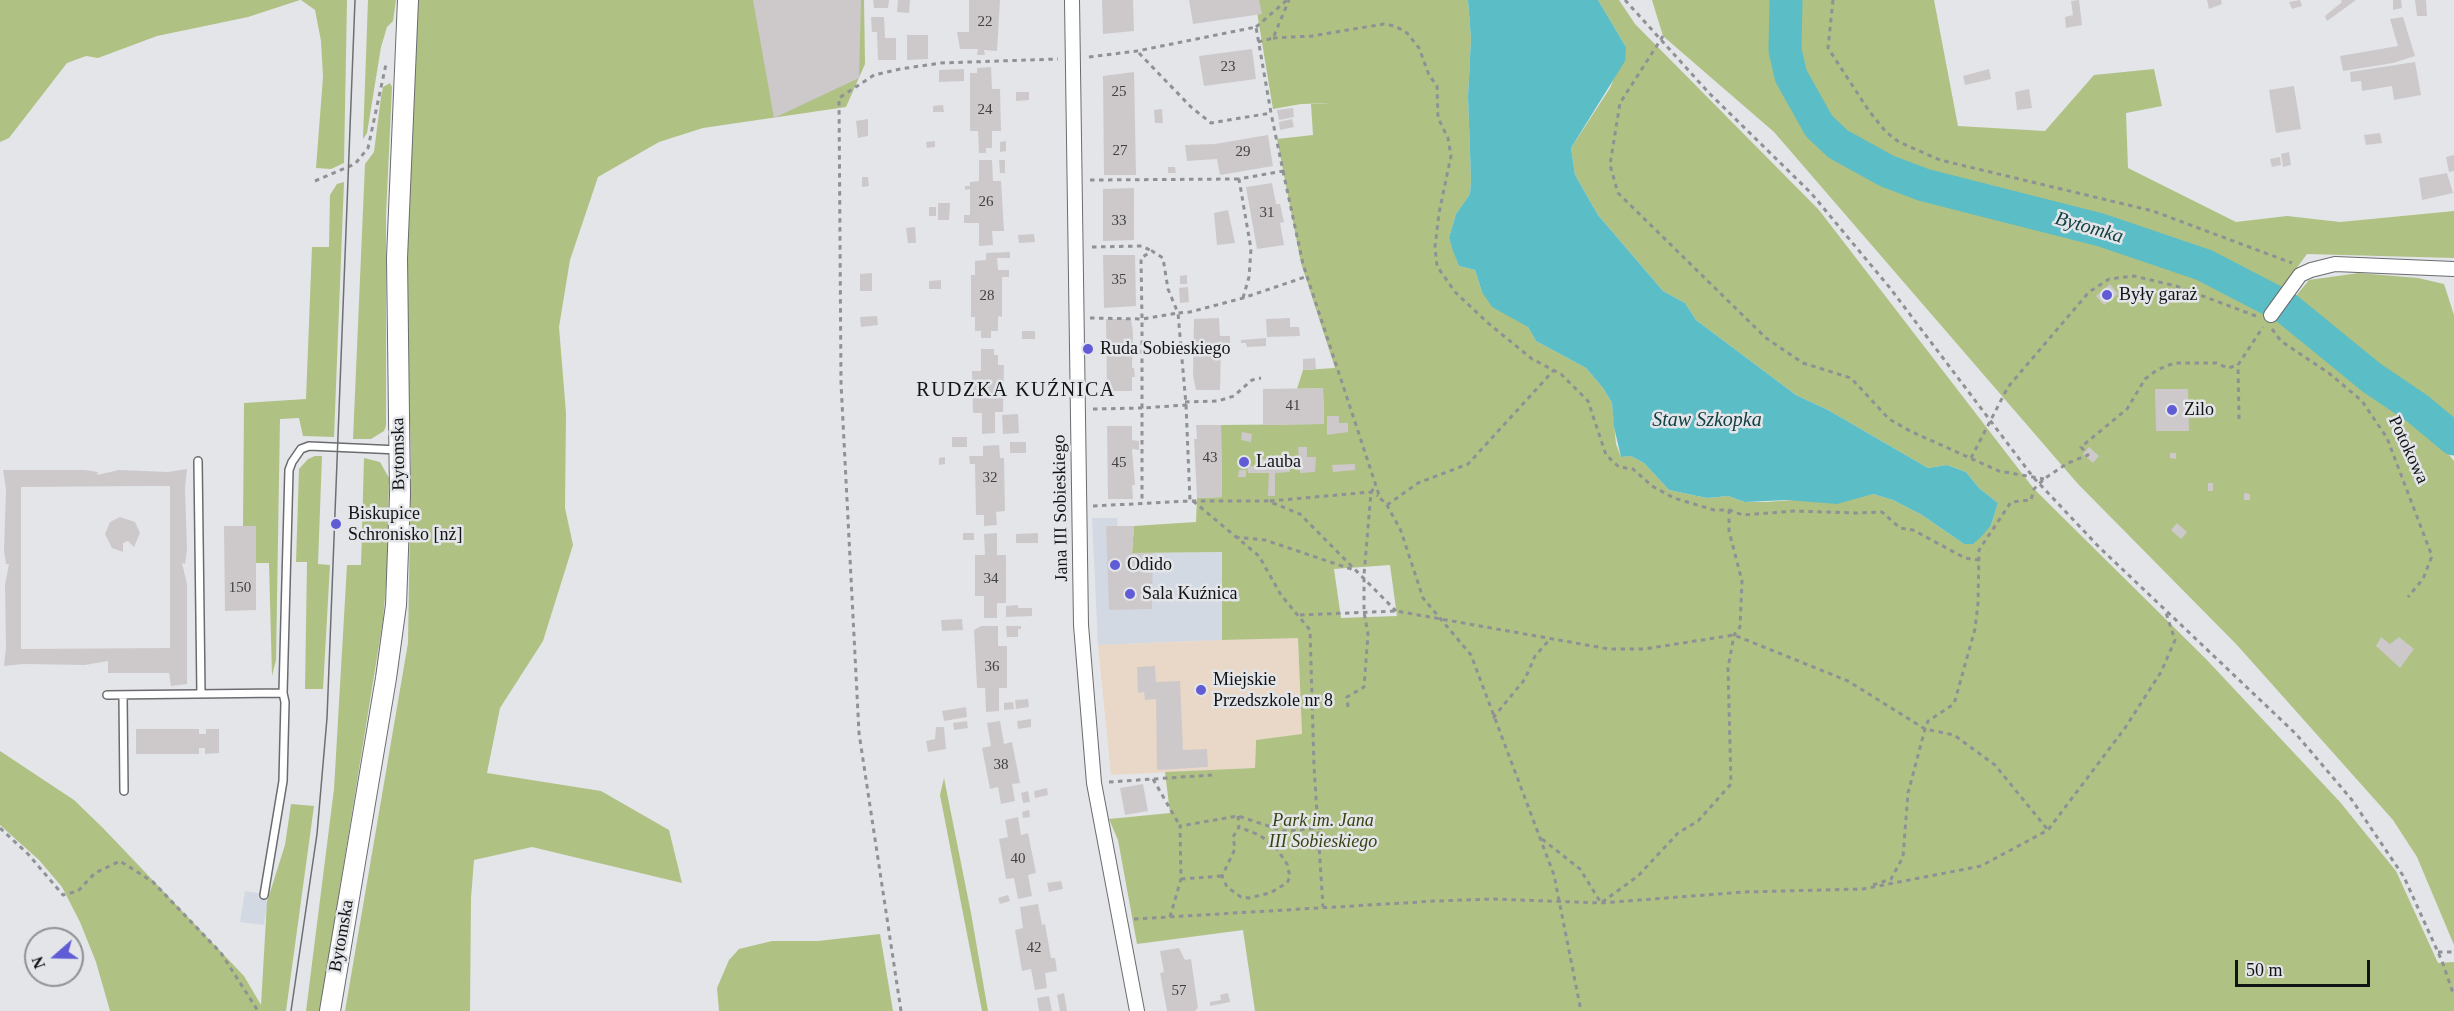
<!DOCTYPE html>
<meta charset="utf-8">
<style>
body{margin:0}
#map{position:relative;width:2454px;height:1011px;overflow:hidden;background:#e3e5e9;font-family:"Times New Roman",serif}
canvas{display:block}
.north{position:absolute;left:24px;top:927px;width:60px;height:60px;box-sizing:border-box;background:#e3e5e9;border:2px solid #8f9194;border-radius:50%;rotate:250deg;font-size:16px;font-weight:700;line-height:24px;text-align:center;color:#121314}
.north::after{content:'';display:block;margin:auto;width:21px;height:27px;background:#605cd5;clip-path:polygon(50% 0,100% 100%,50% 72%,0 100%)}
.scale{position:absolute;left:2235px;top:960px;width:135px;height:27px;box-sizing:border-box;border:3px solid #121314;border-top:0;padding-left:8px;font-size:18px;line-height:21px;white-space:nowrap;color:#121314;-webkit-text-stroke:4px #e3e5e9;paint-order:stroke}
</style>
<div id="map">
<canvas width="2454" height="1011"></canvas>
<div class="north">N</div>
<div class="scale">50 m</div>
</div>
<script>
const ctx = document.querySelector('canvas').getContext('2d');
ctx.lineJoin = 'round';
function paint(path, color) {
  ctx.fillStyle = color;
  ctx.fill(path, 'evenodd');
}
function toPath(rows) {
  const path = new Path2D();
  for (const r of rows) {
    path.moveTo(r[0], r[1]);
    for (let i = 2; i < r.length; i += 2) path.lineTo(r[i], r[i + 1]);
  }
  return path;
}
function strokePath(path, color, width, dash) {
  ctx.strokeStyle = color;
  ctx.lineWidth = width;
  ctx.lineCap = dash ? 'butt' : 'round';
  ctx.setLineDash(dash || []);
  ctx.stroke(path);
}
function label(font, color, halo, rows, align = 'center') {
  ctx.font = font + ' "Times New Roman",serif';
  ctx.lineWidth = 5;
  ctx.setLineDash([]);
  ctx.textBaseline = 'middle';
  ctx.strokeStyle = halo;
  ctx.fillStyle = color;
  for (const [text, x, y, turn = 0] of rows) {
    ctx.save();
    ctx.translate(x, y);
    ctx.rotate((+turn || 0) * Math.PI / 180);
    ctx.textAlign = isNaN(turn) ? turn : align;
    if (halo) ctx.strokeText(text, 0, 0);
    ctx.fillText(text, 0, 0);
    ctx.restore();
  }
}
paint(toPath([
 [1092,518,1117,518,1119,553,1222,552,1222,640,1098,645],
 [245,891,269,895,264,925,240,922]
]), '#d3d9e3');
paint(toPath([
 [1298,637,1302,735,1256,740,1255,768,1111,775,1098,645]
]), '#e9d8c7');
paint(toPath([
 [0,0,300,0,248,17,157,36,98,58,86,56,67,63,9,138,0,142],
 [301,0,347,0,344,163,331,169,316,168,323,77,321,41,315,10],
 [368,0,396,0,393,21,387,27,381,47,367,133,363,139],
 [418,0,864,0,865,64,846,107,703,128,659,142,598,177,570,260,559,327,566,413,565,508,573,545,543,641,500,708,487,773,601,791,669,830,682,883,532,847,474,860,471,898,470,1011,345,1011,408,643,411,458,405,239],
 [1255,0,1468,0,1471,39,1468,96,1471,180,1470,194,1456,214,1449,238,1459,266,1475,270,1482,292,1528,327,1536,341,1586,368,1603,388,1612,403,1616,444,1621,457,1631,456,1644,463,1669,490,1707,498,1728,496,1745,502,1766,502,1873,494,1893,500,1922,515,1964,544,1991,525,1998,503,1979,488,1966,472,1947,465,1928,468,1828,410,1796,395,1696,320,1685,303,1663,291,1598,215,1575,175,1571,148,1610,88,1626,47,1598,0,1619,0,1635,24,1819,210,2034,489,2206,659,2340,802,2396,871,2438,963,2454,962,2454,1011,1255,1011,1243,930,1137,944,1118,840,1109,819,1170,813,1165,772,1255,768,1256,740,1302,734,1298,638,1222,640,1222,552,1132,553,1134,526,1196,522,1197,498,1222,497,1221,425,1324,424,1323,388,1297,389,1303,370,1335,368,1301,263,1277,139,1313,135,1311,104,1332,103,1301,104,1273,109],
 [1390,565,1397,616,1341,618,1334,569],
 [1652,0,1934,0,1958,126,2045,131,2094,75,2154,69,2162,106,2126,113,2128,168,2236,222,2287,216,2340,222,2454,211,2454,258,2307,254,2282,288,2275,309,2419,418,2454,461,2454,945,2417,857,2393,820,2237,645,2078,484,1774,132,1663,36],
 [390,83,392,87,386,215,386,426,384,431,371,439,353,439,365,164,374,152,381,97,383,87],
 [344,182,334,437,303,436,299,418,280,419,276,660,272,676,269,563,256,563,256,526,243,526,244,403,306,399,312,247,329,247,330,195,337,184],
 [2359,273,2418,278,2444,284,2454,315,2454,430,2390,373,2291,302,2309,280],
 [315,456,322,456,318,564,330,565,323,689,305,689,307,562,296,562,299,469,308,459],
 [364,458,380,462,389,478,387,572,383,620,320,1011,306,1011,334,789,347,565,361,565],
 [0,751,74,800,103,828,244,976,261,1005,267,902,285,845,291,804,314,806,286,1011,110,1011,96,962,80,922,62,887,39,860,0,825],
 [944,778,971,913,988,1011,982,1011,940,795],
 [880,934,893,1011,719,1011,717,988,729,960,739,949,772,941,818,941]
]), '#b0c184');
paint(toPath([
 [1468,0,1598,0,1626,47,1625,61,1571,148,1575,175,1598,215,1663,291,1685,303,1696,320,1796,395,1828,410,1928,468,1947,465,1966,472,1979,488,1998,503,1991,525,1982,536,1973,544,1964,544,1922,515,1893,500,1873,494,1837,504,1787,500,1745,502,1728,496,1707,498,1669,490,1644,463,1631,456,1621,457,1614,427,1612,403,1603,388,1586,368,1536,341,1528,327,1492,307,1482,292,1475,270,1459,266,1453,251,1449,238,1456,214,1470,194,1471,180,1468,96,1471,39]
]), '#5bbdc6');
strokePath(toPath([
 [1786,0,1785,50,1791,76,1819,126,1838,144,1887,171,1924,185,2101,230,2204,265,2285,307,2372,378,2418,409,2454,439]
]), '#5bbdc6', 33);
paint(toPath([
 [753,0,861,0,859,78,774,118],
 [873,0,889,0,888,8,874,8],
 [898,0,910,0,909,13,897,12],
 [969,0,1000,0,997,51,984,50,985,55,977,55,978,49,960,49,957,32,969,32],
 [1102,0,1133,0,1134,31,1103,34],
 [1189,0,1259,0,1262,14,1193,24],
 [2079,0,2082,25,2066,28,2065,17,2073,15,2071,1],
 [2207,0,2221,0,2222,4,2209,9],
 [2300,0,2302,6,2292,9,2289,2],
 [2341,0,2356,0,2327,21,2325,16,2342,2],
 [2393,0,2401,0,2402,8,2393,10],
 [2415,0,2426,0,2427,16,2417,16],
 [871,17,884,17,885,38,896,38,896,60,878,60,877,32,872,32],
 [2403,17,2415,56,2393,63,2343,71,2340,56,2398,46,2390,19],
 [907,35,928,35,928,59,907,60],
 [1252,49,1256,79,1204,86,1199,56],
 [2415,62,2421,95,2394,100,2392,86,2362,91,2361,81,2351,82,2350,72],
 [991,67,992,89,1000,89,1001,131,992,131,992,148,986,148,986,153,979,153,978,131,970,131,970,73,977,73,977,68],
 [964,69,964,81,939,82,939,70],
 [1989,69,1991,79,1965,85,1963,76],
 [1134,72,1136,175,1104,175,1103,76],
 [2294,86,2301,129,2276,133,2269,90],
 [2029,89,2032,108,2017,110,2015,92],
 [1016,92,1029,92,1029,100,1016,101],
 [943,105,944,112,933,112,933,106],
 [1293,108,1294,117,1279,120,1277,110],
 [1162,109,1163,123,1155,123,1154,110],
 [868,119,868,136,858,138,856,121],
 [1292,119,1294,127,1280,130,1279,122],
 [2380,133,2382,143,2366,145,2364,135],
 [1268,135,1273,166,1220,175,1217,159,1187,161,1185,145,1215,144],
 [935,141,935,147,927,148,926,142],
 [1006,141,1006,151,1000,152,1000,142],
 [2289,152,2291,165,2283,167,2281,154],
 [2454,155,2454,171,2449,172,2446,157],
 [2280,157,2281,165,2272,167,2270,159],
 [979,160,992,160,993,181,1001,181,1004,231,992,231,993,245,979,246,979,223,964,223,964,215,970,215,970,189,965,190,965,186,970,186,970,182,979,181],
 [999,160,1005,160,1005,173,1000,173],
 [1168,167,1175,167,1176,173,1168,173],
 [2447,173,2453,193,2422,200,2419,178],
 [862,177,868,177,869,186,862,187],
 [1272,183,1276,204,1280,204,1284,222,1280,223,1284,245,1257,249,1246,187],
 [1134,188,1134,240,1103,241,1103,189],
 [938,203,950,203,949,220,938,220],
 [929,207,936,207,936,216,929,216],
 [1228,210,1235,243,1217,245,1214,213],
 [915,227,916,243,908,243,906,228],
 [1034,234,1035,242,1019,243,1018,235],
 [1010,252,1010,258,997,258,998,270,1009,270,1009,277,1002,277,1002,317,998,316,998,331,991,331,991,338,981,338,981,331,975,331,975,317,971,317,971,275,975,275,975,261,986,260,986,253],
 [1103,255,1135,255,1136,306,1104,308],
 [872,273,872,291,860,291,860,274],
 [1187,275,1187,284,1180,284,1180,276],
 [941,280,941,289,929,289,929,281],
 [2110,284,2118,294,2104,305,2096,296],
 [1188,287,1189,302,1180,303,1179,288],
 [877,316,878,325,861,327,860,317],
 [1219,318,1220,336,1230,336,1230,343,1221,343,1220,390,1196,390,1193,376,1194,319],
 [1290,318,1290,327,1299,327,1300,336,1267,337,1266,319],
 [1106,319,1131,319,1133,333,1132,368,1134,368,1135,377,1132,377,1132,391,1107,391],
 [1022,331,1035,331,1035,339,1022,339],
 [1266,338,1266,346,1247,347,1246,343,1241,343,1241,340],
 [981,349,994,349,994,355,998,355,998,365,1004,365,1003,412,995,412,995,433,982,434,982,413,973,413,972,371,981,371],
 [1315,358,1316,369,1303,370,1303,359],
 [1323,388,1324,424,1263,425,1263,389],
 [2155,389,2188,389,2189,431,2156,431],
 [1018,414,1019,433,1003,434,1002,415],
 [1327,416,1339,416,1339,423,1348,423,1348,432,1327,435],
 [1196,425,1221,425,1222,497,1197,498,1194,439,1197,439],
 [1107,426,1132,426,1132,440,1139,441,1139,450,1132,449,1135,485,1132,485,1133,499,1108,499],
 [1242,432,1252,434,1251,442,1241,440],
 [952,437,967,437,967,447,952,447],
 [1010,442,1026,442,1026,453,1010,453],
 [999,445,1000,458,1004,458,1005,511,996,512,997,525,984,526,984,515,976,515,975,464,970,464,969,456,983,456,983,446],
 [1298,447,1307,447,1307,457,1316,457,1315,472,1300,473],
 [2089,447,2099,456,2093,463,2083,454],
 [2170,453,2176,453,2176,459,2170,458],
 [945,457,945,464,939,465,939,458],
 [1240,457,1249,458,1248,466,1262,466,1261,459,1283,460,1283,466,1289,466,1290,472,1275,473,1275,496,1268,496,1269,473,1248,473,1247,467,1239,466],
 [1355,464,1355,470,1333,472,1332,465],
 [187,469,185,488,187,550,185,564,182,563,187,584,187,684,171,686,169,673,108,673,108,661,85,665,23,664,4,666,6,647,5,585,9,564,6,564,4,551,6,489,3,470,85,470,98,472,97,475,119,470,168,472],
 [145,486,170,486,170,648,21,649,21,487],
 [1239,470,1246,470,1246,477,1238,477],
 [2208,483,2213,483,2213,491,2208,491],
 [2244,493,2250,494,2250,500,2244,500],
 [120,517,135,522,140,533,134,547,128,541,123,543,123,552,112,548,105,534,110,522],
 [2177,523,2187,532,2181,539,2171,530],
 [224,526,256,526,256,610,225,611],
 [1106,526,1134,526,1132,553,1153,553,1152,609,1109,610],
 [963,533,974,533,974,540,963,540],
 [997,533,997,555,1006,555,1006,603,997,603,997,618,984,618,984,596,975,596,975,555,985,555,984,534],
 [1038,533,1038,543,1016,543,1016,534],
 [1018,605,1018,608,1032,608,1032,616,1006,617,1006,606],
 [962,619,963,630,942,631,941,620],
 [981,626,998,626,998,646,1007,646,1007,688,999,688,999,711,986,712,985,688,977,688,974,630],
 [1006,626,1021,626,1021,629,1018,629,1018,637,1007,637],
 [2381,637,2390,644,2399,637,2414,649,2400,668,2376,646],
 [1155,666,1156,682,1180,681,1183,750,1207,749,1208,767,1157,770,1156,699,1145,700,1144,692,1138,693,1137,667],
 [1028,699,1029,707,1016,709,1015,700],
 [1013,702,1014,709,1004,710,1004,703],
 [966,707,967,717,944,721,942,711],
 [1031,719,1031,727,1018,729,1017,721],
 [967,721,968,728,954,730,953,723],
 [1000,721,1004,744,1012,742,1020,783,1012,784,1015,801,1001,804,998,787,990,789,982,748,991,746,987,723],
 [936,727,944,727,946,749,928,752,926,741,935,739],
 [136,729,199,729,199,734,206,734,206,729,219,729,219,753,205,754,205,748,199,748,199,754,136,754],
 [1143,784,1148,811,1125,815,1120,788],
 [1047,788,1048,795,1035,798,1034,791],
 [1028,791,1030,802,1023,803,1021,793],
 [1029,810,1030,817,1023,818,1022,812],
 [1018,817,1021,835,1028,833,1036,873,1028,875,1032,896,1018,899,1014,878,1006,879,999,839,1008,837,1005,820],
 [1061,881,1063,889,1049,892,1047,883],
 [1008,895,1010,901,1000,904,998,898],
 [1038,904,1042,925,1045,924,1051,958,1055,958,1057,971,1045,973,1047,988,1035,990,1031,969,1022,971,1015,930,1023,928,1020,907],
 [1179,948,1185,960,1191,959,1198,1008,1195,1011,1167,1011,1160,973,1164,972,1160,951],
 [1064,993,1067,1011,1060,1011,1057,995],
 [1228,993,1230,1002,1210,1006,1210,1002,1221,1000,1220,995],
 [1049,996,1052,1011,1039,1011,1037,998]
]), '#cdc9cb');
const lane = toPath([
 [198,461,201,694],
 [107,695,283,693,289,470,292,462,301,449,309,446,399,450],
 [123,695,124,791],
 [264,895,283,781,285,702,283,693]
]);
const street = toPath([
 [1072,0,1081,625,1094,783,1137,1011],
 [2271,315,2300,275,2311,270,2335,264,2454,269]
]);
const secondary = toPath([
 [330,1011,386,678,396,605,400,495,397,258,408,0]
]);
strokePath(lane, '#6a6c6f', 10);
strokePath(street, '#6a6c6f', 16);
strokePath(secondary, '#6a6c6f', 22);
strokePath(toPath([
 [1625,0,1709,93,1811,193,1890,288,2033,477,2099,547,2296,734,2352,800,2404,877,2442,961,2454,996],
 [1833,0,1828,48,1869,111,1886,132,1899,142,1940,160,2153,211,2292,263],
 [1256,27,1287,0],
 [1663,36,1620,103,1610,165,1618,193,1766,338,1803,363,1851,378,1889,419,1910,431,1999,471,2044,479],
 [1273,38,1312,36,1384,24,1395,26,1407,33,1419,48,1429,75,1437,86,1438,118,1448,138,1451,156,1439,213,1435,247,1437,266,1455,292,1488,323,1532,359,1561,374,1588,401,1606,455,1619,467,1633,469,1652,486,1674,498,1714,510,1729,510,1743,515,1795,511,1856,513,1882,512,1900,528,1913,530,1965,558,1979,560],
 [1258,42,1273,38,1289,0],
 [1089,57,1137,51,1256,27,1271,113,1211,123,1191,107,1137,51],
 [1283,171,1303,264,1380,498,1387,505,1401,531,1423,598,1471,655,1554,875,1581,1011],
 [1090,180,1239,179],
 [315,181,355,164,368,148,386,64],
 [1092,247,1142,246,1152,251],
 [1243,298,1249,277,1251,249,1239,179,1283,171,1271,113],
 [1090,318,1142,319,1178,313,1186,405,1142,408,1142,319,1141,258,1152,251,1163,258,1168,289,1178,313,1190,312,1243,298,1308,276],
 [2272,329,2281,341,2330,374,2362,401,2387,438,2432,556,2423,579,2408,597],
 [1185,402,1218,401,1234,396,1252,380,1261,378],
 [1186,405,1190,501],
 [1093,409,1142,408,1142,503],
 [2239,419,2238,365,2263,327],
 [1971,458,2008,387,2089,292,2109,279,2134,276,2176,286,2256,316],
 [1193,501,1259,556,1281,595,1310,630,1314,766,1323,907],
 [1270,501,1371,492,1378,496],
 [1387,505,1418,483,1468,464,1554,370],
 [1093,506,1190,501,1268,501,1300,514,1396,611],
 [1235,537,1265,540,1357,571],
 [1300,615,1396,611,1609,649,1644,649,1734,635,1848,681,1925,729,1954,735,1995,765,2048,830],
 [1348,707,1347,697,1364,687,1368,634,1364,612,1364,575,1371,492,1375,487],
 [1493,718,1525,679,1535,656,1550,639],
 [1153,779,1180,826],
 [1109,782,1212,775],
 [1238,816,1239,827,1233,837,1235,849,1222,876,1227,887,1241,897,1249,898,1270,893,1287,883,1290,877,1287,864,1275,846,1259,835,1239,827],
 [0,828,28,854,63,895,78,891,95,873,120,861,153,882,221,953,258,1011],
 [1542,839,1580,869,1601,903,1638,876,1678,833,1698,821,1731,784,1728,668,1734,635,1740,627,1742,581,1729,531,1729,510],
 [1181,879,1221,876],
 [1873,885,1891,879,1903,857,1908,793,1925,729,1928,721,1954,704,1975,629,1978,603,1979,550,2011,502,2031,500,2034,489,2044,479,2068,463,2088,455,2081,447,2127,409,2145,379,2157,370,2174,363,2216,363,2228,368,2238,365],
 [1170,917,1181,879,1180,826,1238,816,1284,831,1332,827],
 [1134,919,1436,901,1494,899,1601,903,1744,892,1863,889,1981,866,2048,830,2125,728,2161,672,2175,640,2166,613],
 [2438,952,2454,952],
 [901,1011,859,733,841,383,839,98,874,75,900,69,941,63,1058,59]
]), '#8f9194', 3, [4.5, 4.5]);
strokePath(lane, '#fff', 7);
strokePath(street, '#fff', 14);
strokePath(secondary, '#fff', 20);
strokePath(toPath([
 [291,1011,317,834,327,718,355,0]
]), '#6e6f72', 1.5);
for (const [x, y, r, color] of [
 [2107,295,6,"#605cd5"],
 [1088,349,6,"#605cd5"],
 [2172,410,6,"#605cd5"],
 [1244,462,6,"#605cd5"],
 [336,524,6,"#605cd5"],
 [1115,565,6,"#605cd5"],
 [1130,594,6,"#605cd5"],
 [1201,690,6,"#605cd5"]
]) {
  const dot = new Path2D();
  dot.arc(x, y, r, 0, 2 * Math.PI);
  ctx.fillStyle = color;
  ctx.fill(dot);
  strokePath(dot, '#e3e5e9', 2);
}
label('15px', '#414042', null, [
 ["22",985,22],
 ["23",1228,67],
 ["25",1119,92],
 ["24",985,110],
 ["27",1120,151],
 ["29",1243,152],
 ["26",986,202],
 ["31",1267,213],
 ["33",1119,221],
 ["35",1119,280],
 ["28",987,296],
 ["41",1293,406],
 ["43",1210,458],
 ["45",1119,463],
 ["32",990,478],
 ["34",991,579],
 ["150",240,588],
 ["36",992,667],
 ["38",1001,765],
 ["40",1018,859],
 ["42",1034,948],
 ["57",1179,991]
]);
label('18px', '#121314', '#e3e5e9', [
 ["Były garaż",2119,295],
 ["Ruda Sobieskiego",1100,349],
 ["Zilo",2184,410],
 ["Lauba",1256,462],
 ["Biskupice",348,514],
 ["Schronisko [nż]",348,535],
 ["Odido",1127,565],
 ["Sala Kuźnica",1142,594],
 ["Miejskie",1213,680],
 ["Przedszkole nr 8",1213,701]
], 'left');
label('18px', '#121314', '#e3e5e9', [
 ["Potokowa",2408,450,65],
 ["Bytomska",399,454,-91],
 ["Jana III Sobieskiego",1061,508,-91],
 ["Bytomska",342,936,-80]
]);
label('italic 18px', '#384311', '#e3e5e9', [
 ["Park im. Jana",1323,821],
 ["III Sobieskiego",1323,842]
]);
label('italic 20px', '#124044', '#e3e5e9', [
 ["Bytomka",2089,228,16],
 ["Staw Szkopka",1707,421]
]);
ctx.letterSpacing = '1.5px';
label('20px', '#121314', '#e3e5e9', [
 ["RUDZKA KUŹNICA",1016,391]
]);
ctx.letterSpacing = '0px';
</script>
